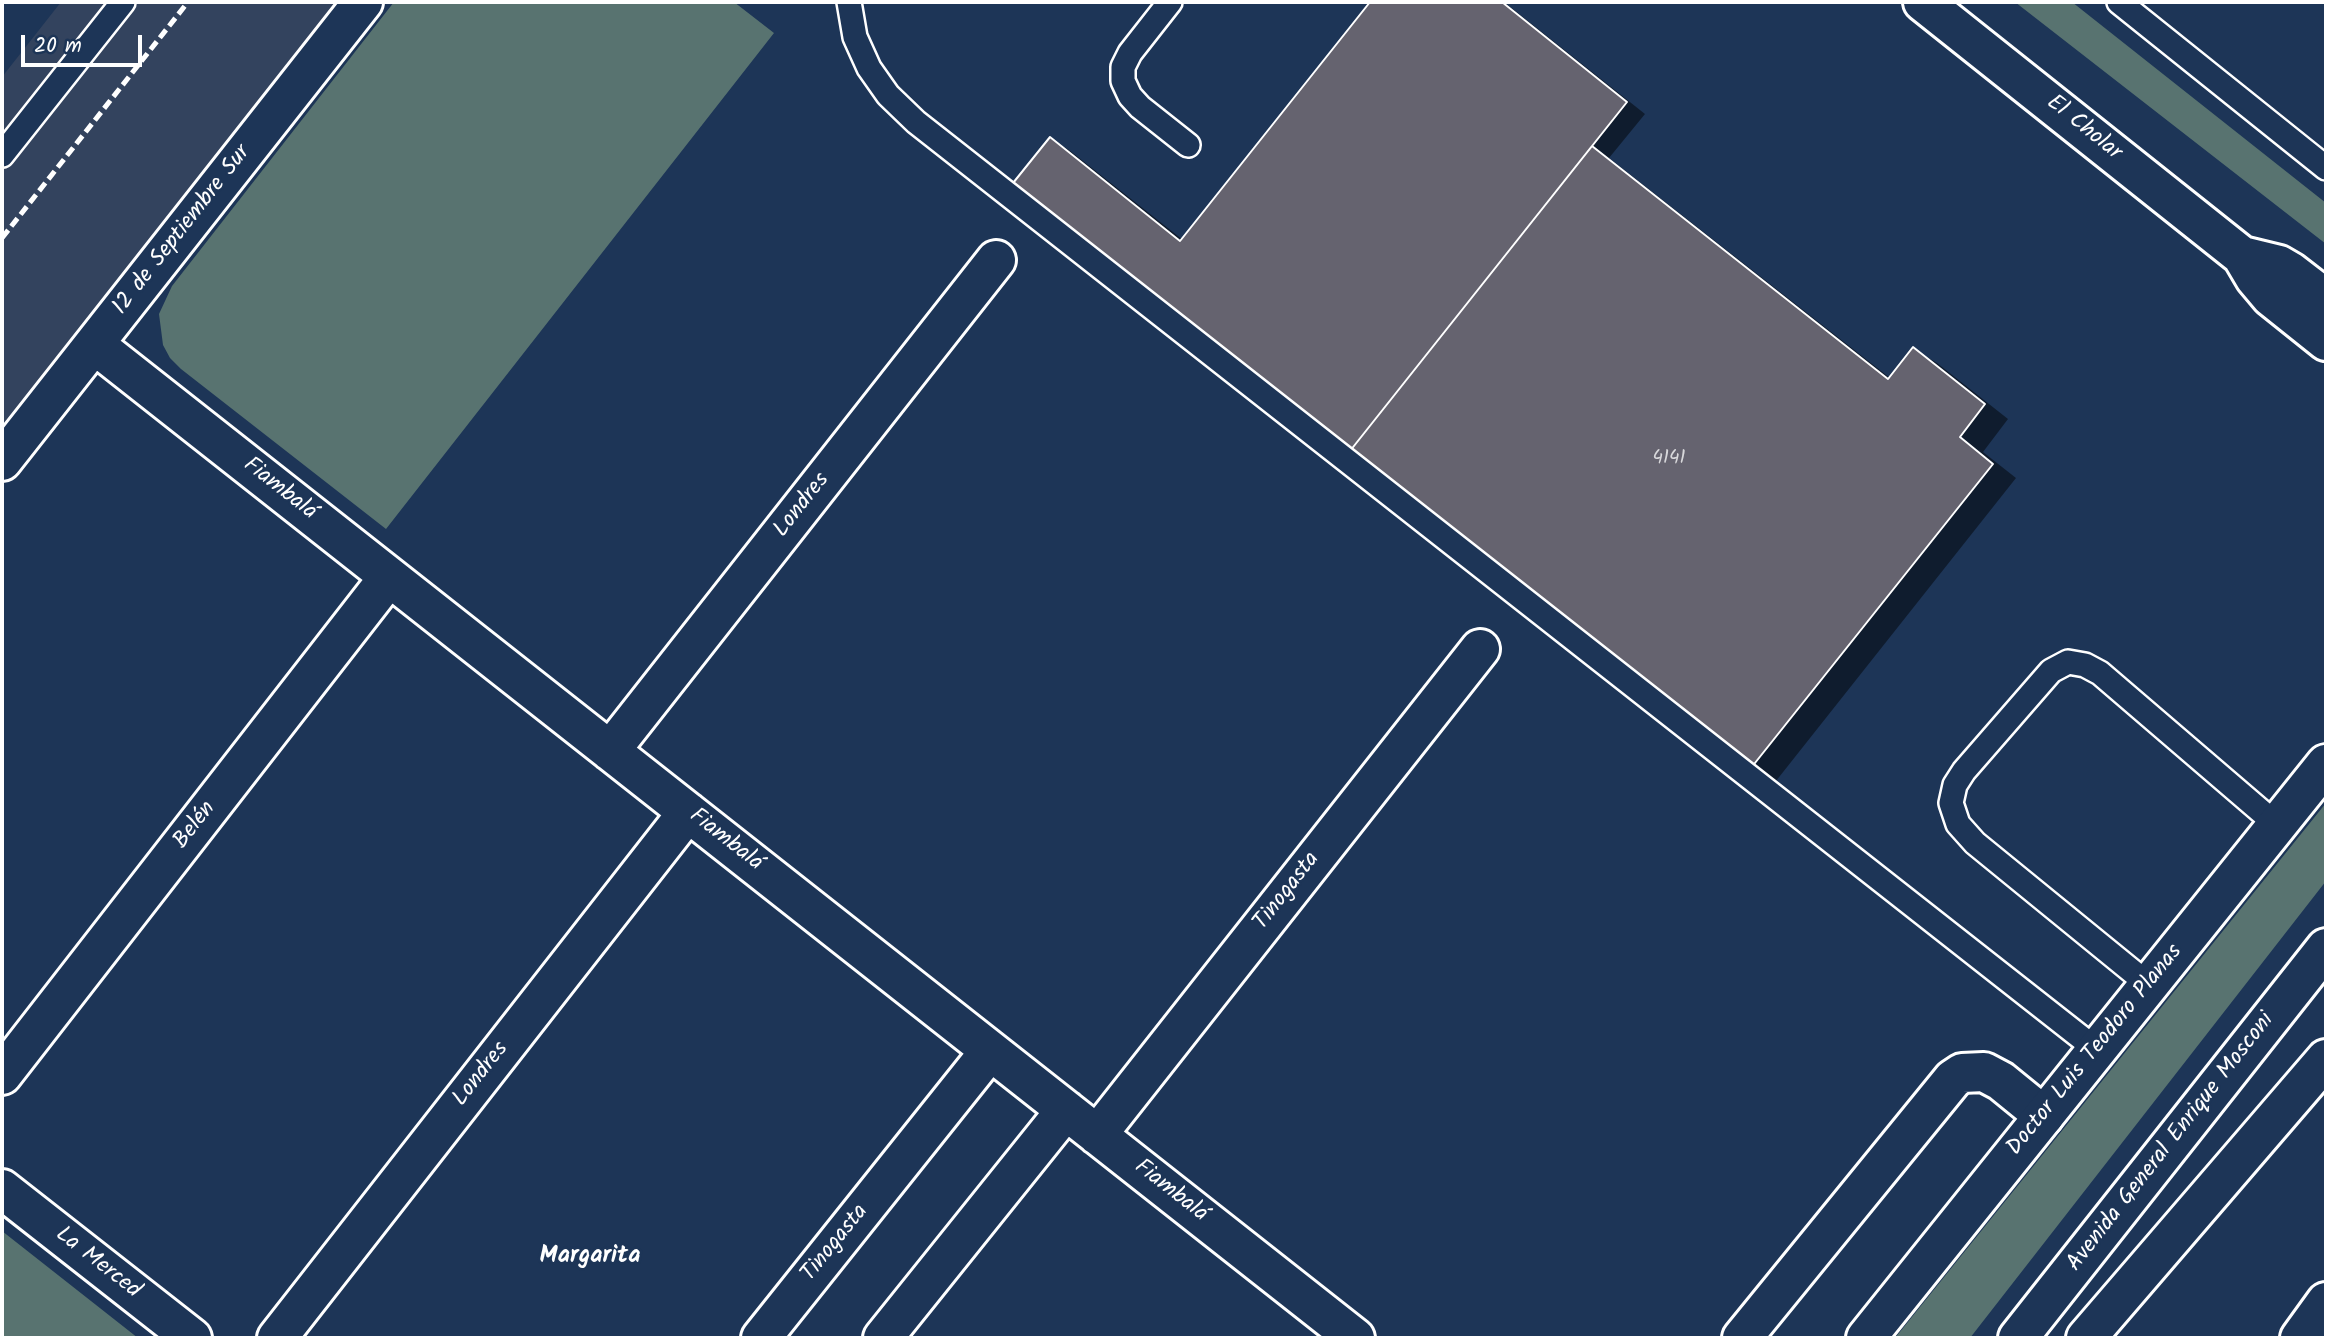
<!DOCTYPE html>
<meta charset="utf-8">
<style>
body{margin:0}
#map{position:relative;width:2328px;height:1340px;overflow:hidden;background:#1d3557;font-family:Kalam,sans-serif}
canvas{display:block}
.frame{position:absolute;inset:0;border:4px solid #fff;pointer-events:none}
.scale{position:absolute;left:21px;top:35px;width:121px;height:32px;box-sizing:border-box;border:4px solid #fff;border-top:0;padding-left:9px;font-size:21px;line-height:24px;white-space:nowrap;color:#fff;-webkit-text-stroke:5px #1d3557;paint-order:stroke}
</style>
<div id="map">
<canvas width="2328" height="1340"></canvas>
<div class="frame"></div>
<div class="scale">20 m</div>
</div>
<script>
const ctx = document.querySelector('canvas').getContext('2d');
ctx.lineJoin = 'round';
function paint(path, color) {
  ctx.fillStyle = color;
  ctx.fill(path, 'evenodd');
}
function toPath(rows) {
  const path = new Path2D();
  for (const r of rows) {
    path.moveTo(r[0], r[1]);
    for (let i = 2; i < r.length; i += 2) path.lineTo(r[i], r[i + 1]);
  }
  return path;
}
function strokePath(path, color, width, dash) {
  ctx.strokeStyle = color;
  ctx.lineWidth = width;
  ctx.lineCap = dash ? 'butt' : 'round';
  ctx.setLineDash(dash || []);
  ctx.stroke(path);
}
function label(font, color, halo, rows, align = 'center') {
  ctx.font = font + ' Kalam,sans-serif';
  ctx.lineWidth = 5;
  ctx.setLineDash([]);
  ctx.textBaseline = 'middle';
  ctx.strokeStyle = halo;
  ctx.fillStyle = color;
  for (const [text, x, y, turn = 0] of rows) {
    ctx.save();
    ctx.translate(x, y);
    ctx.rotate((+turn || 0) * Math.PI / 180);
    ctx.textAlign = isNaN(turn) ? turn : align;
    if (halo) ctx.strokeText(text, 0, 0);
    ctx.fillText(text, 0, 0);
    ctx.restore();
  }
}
paint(toPath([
 [61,2,338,2,2,429,2,77]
]), '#33435e');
paint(toPath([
 [394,2,734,2,774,33,386,529,181,369,170,358,163,345,159,314,172,286],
 [2015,2,2072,2,2326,203,2326,244],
 [2326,803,2326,881,1970,1338,1895,1338],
 [2,1231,138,1338,2,1338]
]), '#587370');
paint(toPath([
 [1373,2,1504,2,1645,114,1609,158,1890,378,1913,349,1937,363,2008,419,1983,452,2016,478,1772,786,1051,139,1069,150,1183,240]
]), '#0007');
const building = toPath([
 [1370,2,1502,2,1627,102,1346,456,1009,188,1050,137,1180,241,1370,2],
 [1592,146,1888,379,1913,347,1985,404,1960,437,1993,464,1747,773,1346,456,1592,146]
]);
paint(building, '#65636f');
strokePath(building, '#fff', 2);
const service = toPath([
 [849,2,855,37,869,68,888,95,916,122,2097,1050],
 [1170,2,1130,53,1123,67,1123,81,1130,96,1140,107,1188,145],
 [2119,2,2326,168],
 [2,155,123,2],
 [2149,985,1975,843,1958,824,1951,803,1955,785,1964,771,2051,671,2068,662,2085,665,2100,673,2277,825]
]);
const minor = toPath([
 [94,344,1355,1338],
 [2,461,363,2],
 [610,751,996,260],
 [2,1075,389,577],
 [1097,1135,1480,649],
 [2,1189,192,1338],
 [277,1338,688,812],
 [761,1338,990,1051],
 [883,1338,1066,1110],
 [1742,1338,1953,1079,1962,1073,1984,1072,2001,1081,2044,1116]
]);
const tertiary = toPath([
 [1866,1338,2326,764],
 [2300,1338,2326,1302]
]);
const secondary = toPath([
 [1923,2,2242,256,2255,278,2271,297,2326,341],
 [2242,256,2279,265,2291,272,2326,299]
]);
const trunk = toPath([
 [2018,1338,2326,948],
 [2086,1338,2326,1059]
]);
strokePath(service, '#fff', 28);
strokePath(minor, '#fff', 44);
strokePath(tertiary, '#fff', 44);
strokePath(secondary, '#fff', 44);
strokePath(trunk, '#fff', 44);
strokePath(service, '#1d3557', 23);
strokePath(minor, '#1d3557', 38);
strokePath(tertiary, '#1d3557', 38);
strokePath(secondary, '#1d3557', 38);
strokePath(trunk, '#1d3557', 38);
strokePath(toPath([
 [2,238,188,2]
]), '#fff', 5, [10, 5]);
label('19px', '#d8d8db', null, [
 ["4141",1669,460]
]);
label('23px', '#fff', '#1d3557', [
 ["El Cholar",2083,129,39],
 ["12 de Septiembre Sur",183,231,-52],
 ["Fiambalá",279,490,38],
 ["Londres",803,506,-52],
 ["Belén",196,826,-52],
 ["Fiambalá",725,841,38],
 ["Tinogasta",1288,892,-52],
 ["Doctor Luis Teodoro Planas",2096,1051,-51],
 ["Londres",482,1075,-52],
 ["Avenida General Enrique Mosconi",2172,1143,-52],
 ["Fiambalá",1170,1192,38],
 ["Tinogasta",836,1244,-51],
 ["La Merced",97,1264,38]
]);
label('bold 24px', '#fff', '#1d3557', [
 ["Margarita",590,1258]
]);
</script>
